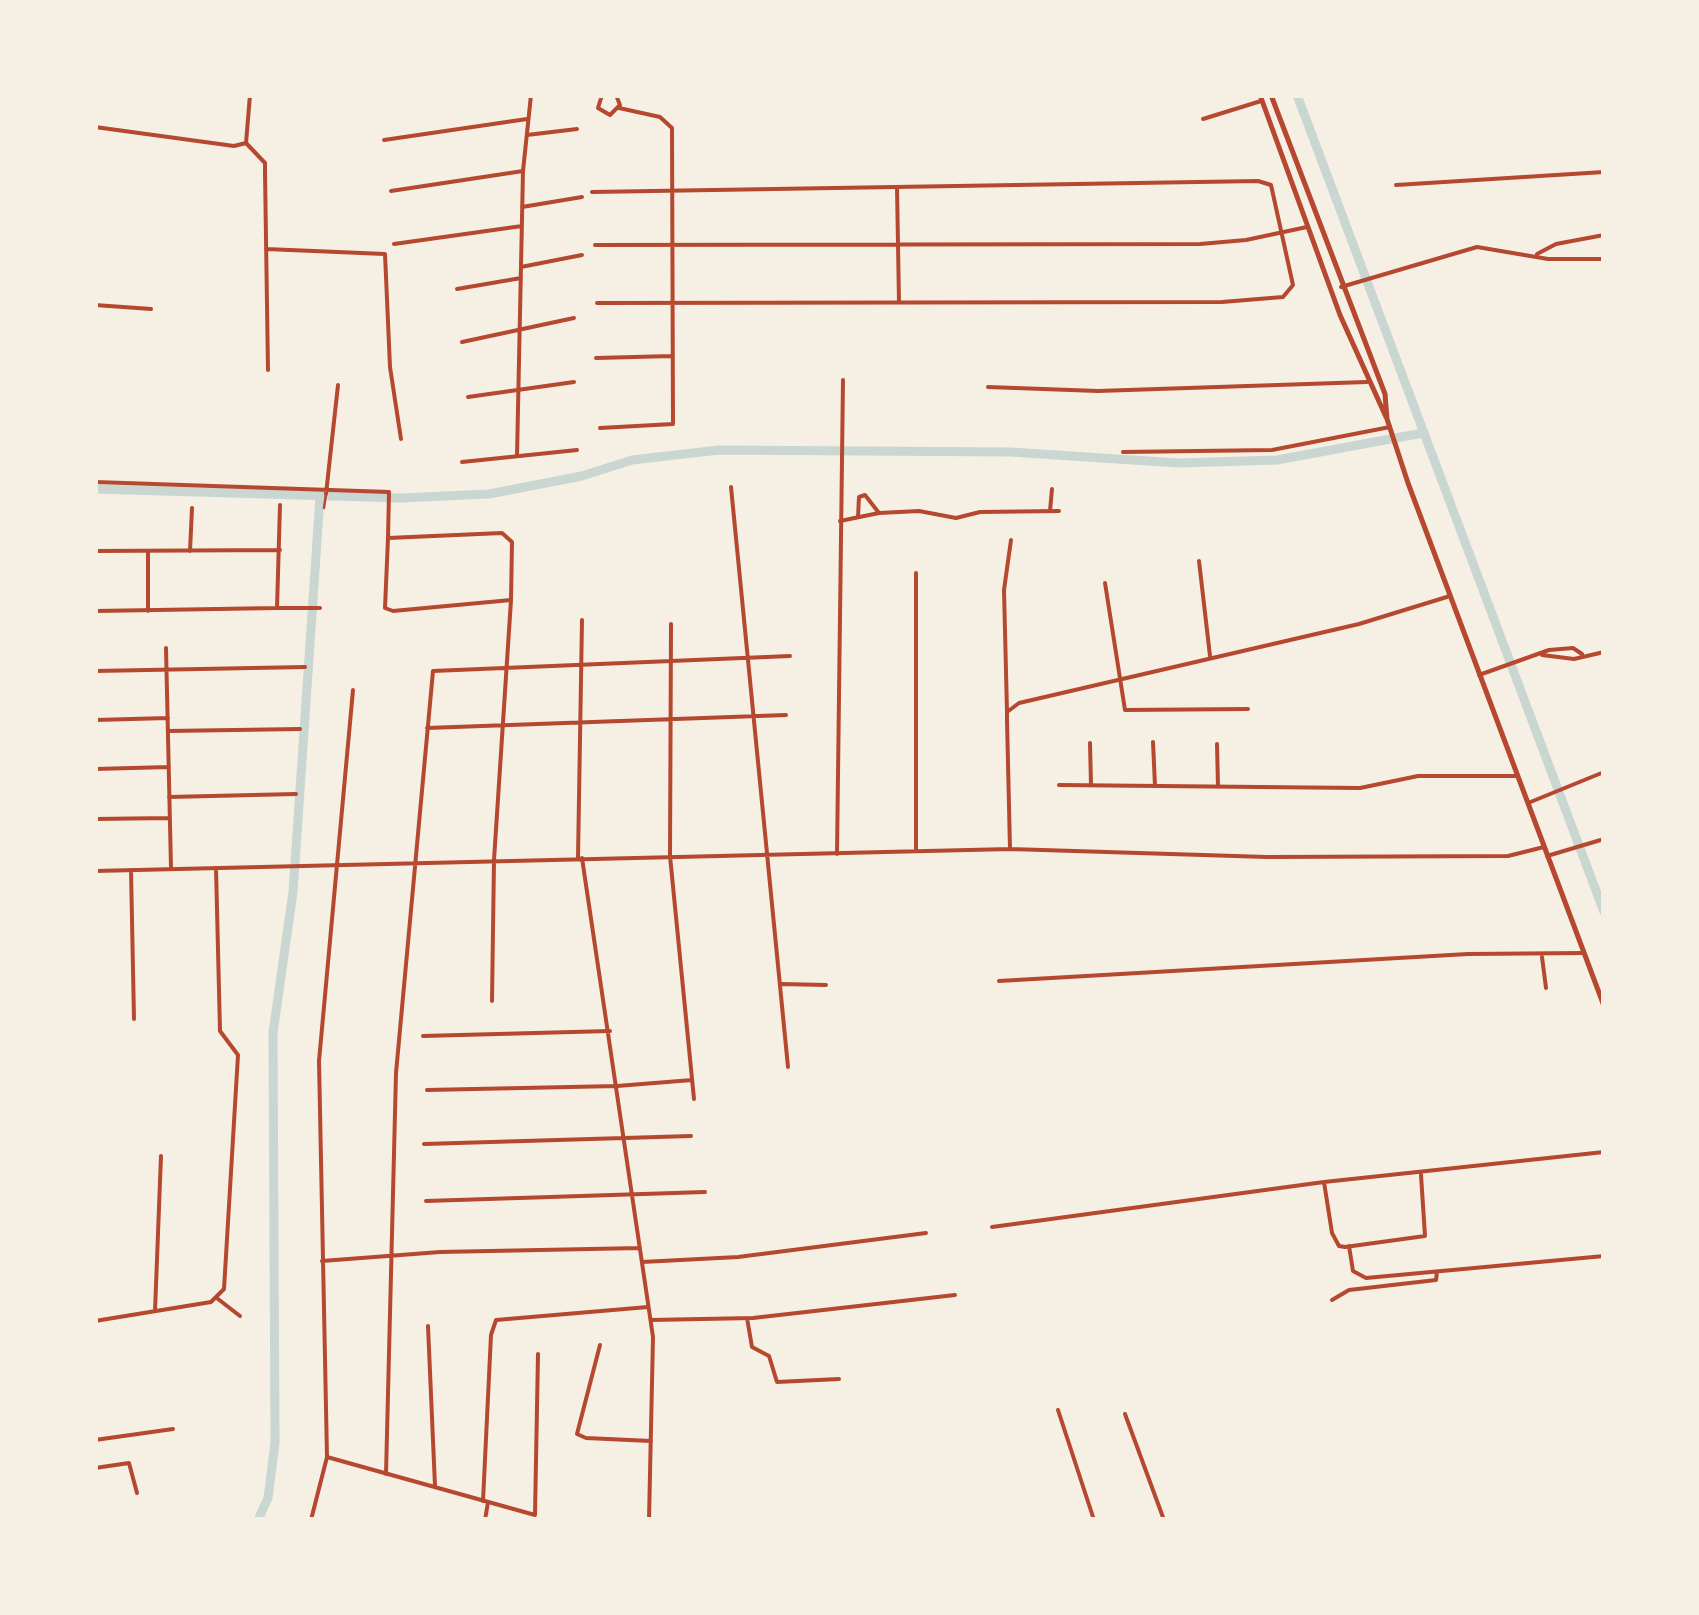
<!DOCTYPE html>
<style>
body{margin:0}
#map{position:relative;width:1699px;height:1615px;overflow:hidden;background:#f6efe4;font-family:"Space Grotesk",sans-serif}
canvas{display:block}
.frame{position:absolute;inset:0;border:98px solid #f6efe4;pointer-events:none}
</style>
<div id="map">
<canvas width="1699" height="1615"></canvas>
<div class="frame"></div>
</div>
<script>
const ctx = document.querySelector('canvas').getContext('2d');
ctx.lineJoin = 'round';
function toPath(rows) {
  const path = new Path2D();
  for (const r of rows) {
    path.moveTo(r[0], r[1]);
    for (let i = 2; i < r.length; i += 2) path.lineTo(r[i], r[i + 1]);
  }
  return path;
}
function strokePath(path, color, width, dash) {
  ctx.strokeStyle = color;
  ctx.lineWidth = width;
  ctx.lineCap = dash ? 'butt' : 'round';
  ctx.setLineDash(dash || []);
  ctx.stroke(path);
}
strokePath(toPath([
 [1297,95,1604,912],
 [95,489,401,498,489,494,582,476,632,460,719,450,1010,452,1179,463,1277,460,1423,433],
 [258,1520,268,1498,275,1443,273,1033,293,892,320,497]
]), '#c9d6d2', 9);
strokePath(toPath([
 [324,508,326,494]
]), '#b5482f', 2.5);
strokePath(toPath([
 [250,95,246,143,265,163,265,172,268,370],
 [602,95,598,108,610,115,620,105,616,95],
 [1203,119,1261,101],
 [95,127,234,146,246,143],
 [527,135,577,129],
 [384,140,527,119],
 [1396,185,1604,172],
 [897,187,899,302],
 [391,191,523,171],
 [592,192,1258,181,1271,185,1293,285,1283,297,1222,302,597,303],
 [522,207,582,197],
 [394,244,522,226],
 [595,245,1200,244,1246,240,1307,227],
 [266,249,385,254,390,367,401,439],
 [1537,254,1556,244,1604,235],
 [521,267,582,255],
 [1341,287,1477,247,1548,259,1604,259],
 [457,289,521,278],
 [95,305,151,309],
 [462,342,574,318],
 [596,358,672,356],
 [988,387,1098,391,1367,382],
 [468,397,574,382],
 [600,428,673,424,672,128,660,117,619,108],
 [1123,452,1272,450,1390,427],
 [517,456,523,171,531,95],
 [462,462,577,450],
 [95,482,389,492,388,538],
 [731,487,788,1067],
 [326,494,338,385],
 [1050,511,1052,489],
 [858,517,859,497,865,495,879,513,919,511,956,518,980,512,1059,511],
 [840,521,879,513],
 [95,551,280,550],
 [190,551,192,508],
 [1199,561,1210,656],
 [1105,583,1125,710,1248,709],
 [277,608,320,608],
 [95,611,277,608,280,505],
 [148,611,148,551],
 [671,624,670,856,694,1099],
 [166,648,171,868],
 [1542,655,1574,659,1604,652],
 [95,671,305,667],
 [1479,675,1549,650,1573,648,1582,654],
 [353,690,319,1061,327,1457,535,1515,538,1354],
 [1007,712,1004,590,1011,540],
 [95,720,168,718],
 [427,728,786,715],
 [168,731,300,729],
 [1153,742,1155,786],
 [1090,743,1091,785],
 [1217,744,1218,787],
 [95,769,169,767],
 [1059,785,1360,788,1418,776,1517,776],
 [169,797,296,794],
 [1528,803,1604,772],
 [95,819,170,818],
 [1010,849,1007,720,1007,712,1019,703,1359,624,1450,596],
 [916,851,916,573],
 [837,854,843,380],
 [1547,856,1604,839],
 [578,858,582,620],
 [582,858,653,1337,649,1520],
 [131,870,134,1019],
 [95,871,1010,849,1267,857,1508,856,1544,847],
 [1542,957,1546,988],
 [999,981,1468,954,1583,953],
 [782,984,826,985],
 [492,1001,494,860,511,600,512,542,502,533,388,538,385,608,393,611,511,600],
 [423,1036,610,1031],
 [427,1090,617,1086,692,1080],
 [424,1144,691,1136],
 [1324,1182,1332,1233,1339,1246,1345,1247,1425,1236,1421,1175],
 [426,1201,705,1192],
 [992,1227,1324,1182,1604,1152],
 [1349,1246,1353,1271,1366,1278,1604,1256],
 [322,1261,440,1252,640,1248],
 [642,1262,738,1257,926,1233],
 [218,1299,240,1316],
 [1332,1300,1349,1290,1436,1280,1437,1272],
 [155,1311,161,1156],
 [747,1318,752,1347,769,1356,777,1382,839,1379],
 [651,1320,753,1318,955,1295],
 [95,1321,211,1302,224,1289,238,1055,220,1031,216,868],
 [428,1326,435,1486],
 [600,1345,577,1434,586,1438,651,1441],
 [1058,1410,1094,1520],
 [1125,1414,1164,1520],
 [95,1440,173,1429],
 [95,1468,129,1463,137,1493],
 [386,1474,396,1073,433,671,790,656],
 [483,1501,491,1335,496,1320,648,1307],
 [311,1520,327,1457],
 [485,1520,488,1502]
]), '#b5482f', 4);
strokePath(toPath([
 [1260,95,1340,315,1386,417],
 [1271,95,1385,394,1387,419,1408,483,1604,1006]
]), '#b5482f', 5);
</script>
